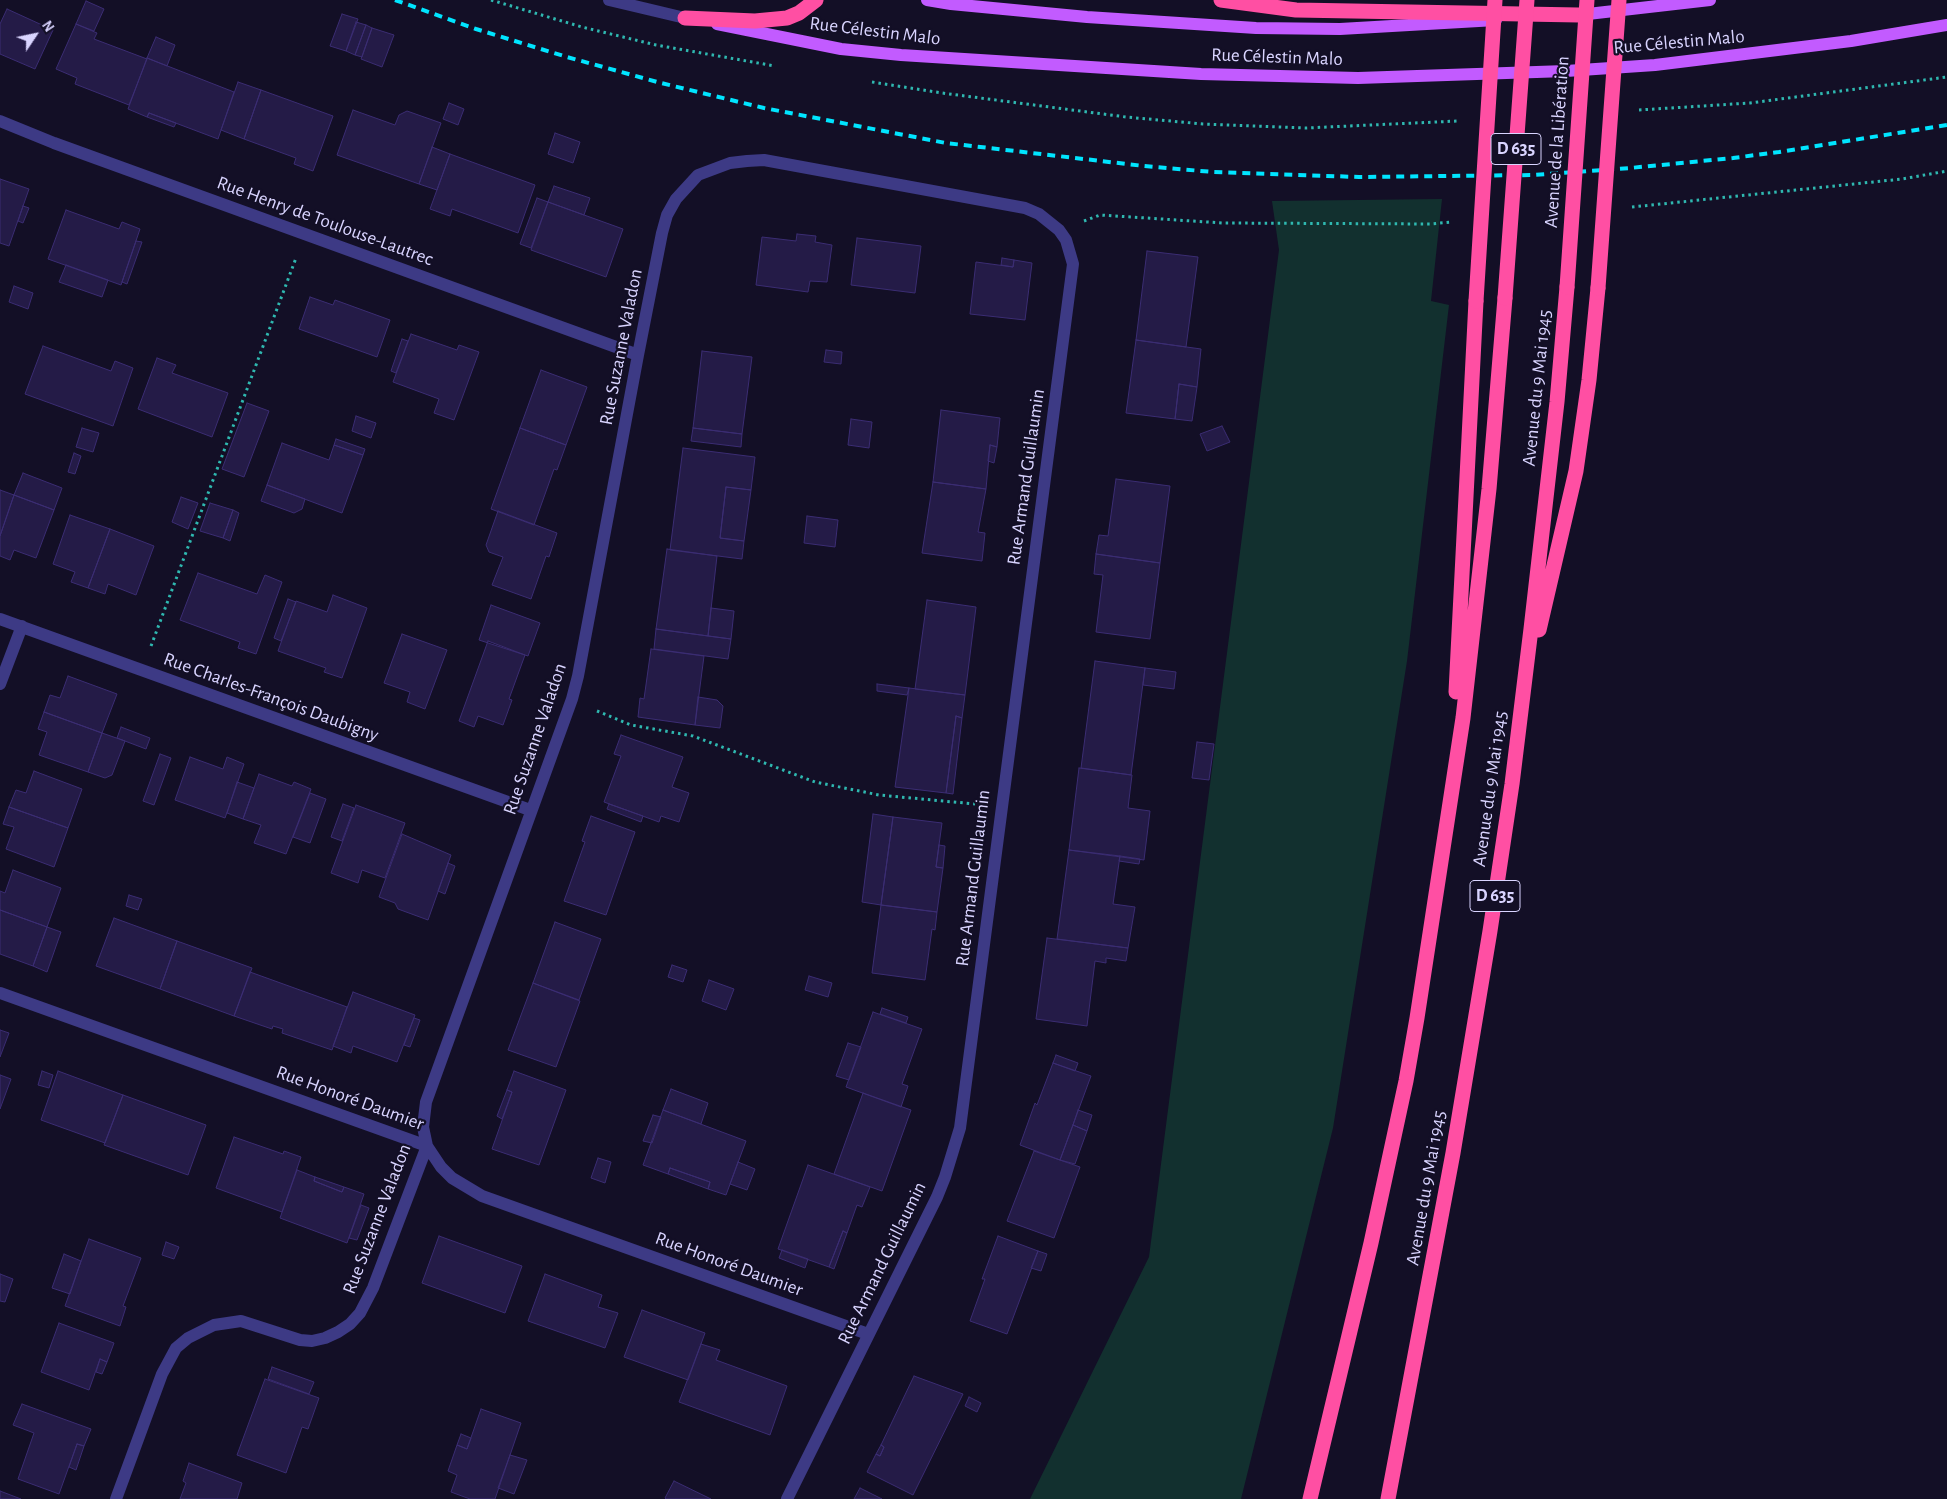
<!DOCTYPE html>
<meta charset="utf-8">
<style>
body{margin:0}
#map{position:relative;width:1947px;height:1499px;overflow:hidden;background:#130f26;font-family:"Alegreya Sans",sans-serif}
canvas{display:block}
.north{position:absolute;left:10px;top:10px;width:50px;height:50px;-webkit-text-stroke:4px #130f26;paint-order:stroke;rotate:56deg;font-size:14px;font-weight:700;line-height:20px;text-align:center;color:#d9d4ff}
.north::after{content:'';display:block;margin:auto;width:18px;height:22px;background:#d9d4ff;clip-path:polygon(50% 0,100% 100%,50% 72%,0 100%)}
</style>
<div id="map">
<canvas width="1947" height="1499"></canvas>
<div class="north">N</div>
</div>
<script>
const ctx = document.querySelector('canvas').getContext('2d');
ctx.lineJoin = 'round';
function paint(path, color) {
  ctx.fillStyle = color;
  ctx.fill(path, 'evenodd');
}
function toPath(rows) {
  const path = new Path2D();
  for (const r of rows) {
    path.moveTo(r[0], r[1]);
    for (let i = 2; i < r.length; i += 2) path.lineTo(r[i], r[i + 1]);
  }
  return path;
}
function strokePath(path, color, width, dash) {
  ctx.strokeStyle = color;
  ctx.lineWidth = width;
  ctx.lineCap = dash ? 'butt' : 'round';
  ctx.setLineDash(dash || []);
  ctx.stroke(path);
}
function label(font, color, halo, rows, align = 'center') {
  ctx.font = font + ' "Alegreya Sans",sans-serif';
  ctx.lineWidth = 4.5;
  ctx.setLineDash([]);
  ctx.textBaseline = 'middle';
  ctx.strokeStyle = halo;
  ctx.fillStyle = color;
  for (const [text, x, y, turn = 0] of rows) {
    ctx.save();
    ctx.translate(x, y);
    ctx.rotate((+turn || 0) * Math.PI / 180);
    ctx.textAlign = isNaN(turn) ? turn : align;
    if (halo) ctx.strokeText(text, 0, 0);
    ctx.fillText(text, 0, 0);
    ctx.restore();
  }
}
paint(toPath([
 [1442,199,1431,301,1449,305,1407,661,1333,1128,1241,1499,1030,1499,1149,1257,1279,250,1272,201]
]), '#12302f');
const building = toPath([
 [86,1,104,9,94,31,76,24,86,1],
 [7,9,53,30,35,69,0,54,0,24,7,9],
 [342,14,358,19,346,51,330,46,342,14],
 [356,22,366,25,355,55,346,51,356,22],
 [76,24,97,33,94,39,147,59,129,105,75,84,77,78,56,69,76,24],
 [366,25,372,28,362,57,355,55,366,25],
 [372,28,394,35,382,67,361,59,372,28],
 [156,37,175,45,167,66,147,58,156,37],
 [147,58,234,92,218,139,149,113,147,117,128,109,147,58],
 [238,82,261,90,244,139,221,130,238,82],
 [261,90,333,116,313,171,294,164,296,158,244,139,261,90],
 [449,103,464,109,458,125,443,119,449,103],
 [353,110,395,125,399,115,407,111,441,123,419,184,337,155,353,110],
 [149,113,176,123,174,127,147,117,149,113],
 [555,133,580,142,573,163,548,154,555,133],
 [432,147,450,154,437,190,419,184,432,147],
 [450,154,535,185,518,233,452,209,450,216,430,209,450,154],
 [0,179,29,189,9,246,0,243,0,179],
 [554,186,590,198,584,215,548,202,554,186],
 [537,198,548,202,531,248,520,244,537,198],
 [548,202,623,229,606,277,531,250,548,202],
 [23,206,29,208,23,223,18,221,23,206],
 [66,210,119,229,122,222,140,229,121,285,48,259,66,210],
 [797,234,816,236,815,242,832,245,827,282,810,281,808,292,756,285,762,237,796,241,797,234],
 [857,238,921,246,915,293,851,285,857,238],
 [136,241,142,242,127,284,122,282,136,241],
 [1147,251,1198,257,1186,347,1136,340,1147,251],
 [1002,258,1014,260,1013,267,1001,265,1002,258],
 [1014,260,1032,263,1025,320,970,314,976,262,1013,267,1014,260],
 [66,265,108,280,102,297,59,282,66,265],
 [14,286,33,293,28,309,9,302,14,286],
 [310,297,333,305,335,300,390,320,377,357,299,329,310,297],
 [411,334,457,350,459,345,479,352,454,420,434,413,439,399,393,382,411,334],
 [402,339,408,341,396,373,391,371,402,339],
 [1136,340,1201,349,1197,387,1179,384,1175,419,1126,413,1136,340],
 [43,346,111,371,115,361,133,368,113,426,25,394,43,346],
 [826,350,842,352,841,364,824,362,826,350],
 [702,351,752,357,742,434,693,428,702,351],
 [157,358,176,365,172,373,228,393,212,437,138,409,157,358],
 [541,370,587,387,566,445,520,428,541,370],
 [1179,384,1197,387,1192,421,1175,419,1179,384],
 [247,403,269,411,244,477,222,469,247,403],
 [941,410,1000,418,997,447,990,445,986,489,933,482,941,410],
 [356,416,376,423,371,438,352,431,356,416],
 [851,419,872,422,869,448,848,445,851,419],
 [1222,426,1230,442,1207,451,1200,434,1222,426],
 [82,428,99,433,93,452,76,447,82,428],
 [520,428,566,445,557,470,554,469,534,525,491,509,520,428],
 [693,428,742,434,741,447,691,441,693,428],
 [336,439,365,449,363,455,334,445,336,439],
 [282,443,329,460,334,445,363,455,342,513,267,485,282,443],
 [990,445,997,447,994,463,988,461,990,445],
 [683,448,755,457,751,490,726,487,720,538,744,541,742,559,670,550,683,448],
 [74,453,81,456,75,474,68,472,74,453],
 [23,473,62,488,54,510,14,495,23,473],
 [1116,479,1170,486,1160,563,1096,554,1099,535,1108,536,1116,479],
 [933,482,986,489,978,532,985,533,982,561,922,553,933,482],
 [267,485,305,499,302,509,294,513,261,501,267,485],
 [726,487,751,490,744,541,720,538,726,487],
 [0,490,14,495,0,536,0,490],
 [14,495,54,510,36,558,14,550,10,560,0,556,0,536,14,495],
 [181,497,198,503,188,529,172,522,181,497],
 [210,503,233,510,223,538,200,531,210,503],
 [233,510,239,513,230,541,223,538,233,510],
 [498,511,557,533,549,557,546,556,531,599,492,585,503,557,489,552,486,545,498,511],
 [70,515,110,529,88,588,71,582,75,572,53,564,70,515],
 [807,516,838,520,835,547,804,543,807,516],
 [110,529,154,546,136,595,108,584,105,594,88,588,110,529],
 [667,549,717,556,708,636,656,629,667,549],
 [1096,554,1160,563,1150,639,1096,632,1103,575,1094,574,1096,554],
 [198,573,257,594,265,575,282,582,256,654,238,648,240,642,180,620,198,573],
 [333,595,367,608,342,678,324,672,326,668,278,651,296,601,327,612,333,595],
 [288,599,296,602,281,641,274,638,288,599],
 [927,600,976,607,965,695,915,689,927,600],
 [491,605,540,623,528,656,479,640,491,605],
 [711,608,734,611,731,639,708,636,711,608],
 [656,629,731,639,728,659,654,649,656,629],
 [402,634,447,650,425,709,407,702,410,692,384,683,402,634],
 [488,641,525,655,509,699,512,700,503,725,478,716,474,727,459,721,488,641],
 [651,649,704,656,695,725,638,717,640,698,644,699,651,649],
 [1095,661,1145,668,1131,775,1081,768,1095,661],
 [1145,668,1176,672,1174,689,1143,685,1145,668],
 [68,676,117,694,102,733,44,712,50,695,60,698,68,676],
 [877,684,909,688,907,695,877,691,877,684],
 [909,688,965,695,962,718,956,716,946,793,895,787,909,688],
 [698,697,717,700,723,706,720,728,695,725,698,697],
 [44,712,102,733,88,772,39,755,47,732,38,729,44,712],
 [956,716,962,718,953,794,946,793,956,716],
 [121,727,150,738,146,749,117,738,121,727],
 [102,733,125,741,112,775,105,778,88,772,102,733],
 [621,735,683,757,672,787,689,793,679,822,661,816,659,822,604,802,621,756,614,754,621,735],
 [1197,742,1214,744,1209,780,1192,778,1197,742],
 [160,754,171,758,154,805,143,801,160,754],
 [190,757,223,769,227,757,244,764,225,818,175,800,190,757],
 [1079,768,1132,775,1128,808,1150,811,1144,860,1069,850,1079,768],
 [34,771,82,789,68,828,9,807,16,790,26,793,34,771],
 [259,774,292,786,294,782,311,789,286,854,254,843,261,825,243,819,259,774],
 [237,782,254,788,243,819,227,813,237,782],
 [310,793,326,799,310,843,293,837,310,793],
 [343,804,354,808,342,841,331,837,343,804],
 [609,804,643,816,641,822,607,809,609,804],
 [356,805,405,823,385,878,362,870,358,883,331,873,356,805],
 [9,807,68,828,54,867,6,849,14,827,3,824,9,807],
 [873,814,893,817,881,905,862,902,873,814],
 [591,816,635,832,606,915,564,901,585,842,582,841,591,816],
 [893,817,942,823,936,867,943,868,937,912,881,905,893,817],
 [402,834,451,855,428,920,398,909,395,903,379,897,402,834],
 [939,845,945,846,943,868,936,867,939,845],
 [1069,850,1120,856,1113,904,1135,907,1128,948,1057,939,1069,850],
 [1120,856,1140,859,1139,864,1119,861,1120,856],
 [448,863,455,866,445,894,438,891,448,863],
 [13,870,61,888,47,927,0,910,0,891,5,893,13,870],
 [129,895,142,899,138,910,126,906,129,895],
 [881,905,937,912,935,930,932,929,925,980,872,973,881,905],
 [0,910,47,927,33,966,0,954,0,910],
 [114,918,177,941,160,989,96,966,114,918],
 [555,922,601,939,579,1000,533,983,555,922],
 [47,927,61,932,47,972,33,966,47,927],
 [1047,938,1128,948,1126,961,1106,958,1106,963,1095,961,1087,1026,1036,1019,1047,938],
 [177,941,252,968,234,1016,160,989,177,941],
 [672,965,687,970,683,982,668,977,672,965],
 [250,972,347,1007,332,1050,282,1033,283,1029,273,1026,272,1029,234,1016,250,972],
 [809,976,832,983,828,997,805,990,809,976],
 [709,980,734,989,726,1010,702,1001,709,980],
 [533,983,580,1001,556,1067,508,1050,533,983],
 [353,992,415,1015,397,1062,353,1046,351,1053,333,1046,353,992],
 [882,1008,908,1017,906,1023,880,1014,882,1008],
 [873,1012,922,1029,902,1084,908,1086,901,1107,846,1087,873,1012],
 [414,1018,420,1020,410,1047,404,1045,414,1018],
 [0,1030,9,1033,0,1057,0,1030],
 [848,1043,861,1047,849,1080,836,1076,848,1043],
 [1056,1055,1078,1063,1075,1071,1053,1063,1056,1055],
 [1053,1063,1091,1076,1060,1160,1020,1145,1035,1103,1037,1105,1053,1063],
 [42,1071,53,1075,49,1088,38,1085,42,1071],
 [58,1071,123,1095,105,1143,41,1120,58,1071],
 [514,1071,566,1090,539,1165,492,1149,512,1092,507,1090,514,1071],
 [0,1075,11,1079,0,1109,0,1075],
 [671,1089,708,1103,701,1124,663,1110,671,1089],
 [507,1090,512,1092,502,1119,497,1116,507,1090],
 [863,1093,911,1110,882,1191,834,1174,863,1093],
 [123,1095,206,1125,188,1175,104,1145,123,1095],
 [663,1110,746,1141,726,1195,708,1189,710,1182,670,1168,668,1174,643,1165,663,1110],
 [1078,1110,1092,1115,1087,1131,1073,1125,1078,1110],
 [653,1115,661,1117,652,1143,643,1141,653,1115],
 [1073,1125,1087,1131,1075,1164,1060,1160,1073,1125],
 [234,1137,283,1154,284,1151,301,1157,282,1212,216,1188,234,1137],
 [1034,1151,1080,1167,1054,1238,1007,1221,1034,1151],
 [598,1158,611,1162,605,1183,591,1178,598,1158],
 [738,1162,755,1169,747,1190,730,1184,738,1162],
 [808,1165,870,1187,862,1207,857,1205,847,1233,843,1231,829,1267,778,1249,808,1165],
 [670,1168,710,1182,708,1189,668,1174,670,1168],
 [297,1170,315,1177,314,1181,342,1192,344,1187,364,1194,347,1243,280,1218,297,1170],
 [315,1177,344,1187,342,1192,314,1181,315,1177],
 [361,1205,369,1208,357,1240,349,1238,361,1205],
 [843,1231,847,1233,834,1269,829,1267,843,1231],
 [439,1236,522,1266,505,1313,422,1283,439,1236],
 [998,1236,1038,1251,1007,1334,970,1321,985,1279,982,1279,998,1236],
 [89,1239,141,1258,123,1306,126,1307,120,1326,65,1306,89,1239],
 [166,1242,179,1247,174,1259,162,1255,166,1242],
 [782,1250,808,1259,805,1268,779,1258,782,1250],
 [1038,1251,1047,1254,1041,1271,1031,1268,1038,1251],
 [64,1254,81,1261,70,1294,52,1288,64,1254],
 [0,1274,13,1279,5,1302,0,1301,0,1274],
 [545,1274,602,1295,598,1307,618,1313,605,1348,528,1321,545,1274],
 [642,1310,705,1333,688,1380,624,1357,642,1310],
 [59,1323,114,1343,107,1362,100,1359,89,1390,41,1372,59,1323],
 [701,1344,720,1350,716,1360,787,1386,770,1435,679,1402,701,1344],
 [100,1359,107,1362,102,1374,96,1372,100,1359],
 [272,1367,314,1382,309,1394,268,1379,272,1367],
 [914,1376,963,1394,913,1495,867,1472,876,1454,880,1456,884,1447,881,1445,914,1376],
 [265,1379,319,1398,308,1429,302,1427,286,1473,237,1455,265,1379],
 [969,1397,981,1403,977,1412,965,1406,969,1397],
 [22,1404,91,1429,84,1446,77,1444,59,1494,18,1479,34,1433,13,1425,22,1404],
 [481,1409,521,1423,495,1499,470,1499,451,1492,457,1475,448,1471,457,1445,467,1449,481,1409],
 [461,1434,471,1438,467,1449,457,1445,461,1434],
 [77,1444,84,1446,76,1470,69,1467,77,1444],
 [881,1445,884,1447,880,1456,876,1454,881,1445],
 [510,1455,527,1460,514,1494,498,1488,510,1455],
 [189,1463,242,1483,237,1499,180,1499,186,1483,183,1481,189,1463],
 [674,1481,711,1499,666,1499,665,1498,674,1481],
 [860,1488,882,1499,854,1499,860,1488],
 [0,1491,21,1499,0,1499,0,1491]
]);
paint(building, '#241b47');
strokePath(building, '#3b2d73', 1);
strokePath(toPath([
 [491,0,582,27,656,45,775,66],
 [872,82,942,93,1126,117,1203,124,1306,128,1458,121],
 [1639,110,1750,103,1947,77],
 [1632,207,1902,179,1947,171],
 [1084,221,1100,215,1223,223,1430,224,1452,222],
 [151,646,296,258],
 [597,711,631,725,693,736,815,782,879,795,975,804]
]), '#2fb8b0', 3, [2.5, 4]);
strokePath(toPath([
 [609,0,685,18],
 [0,121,54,143,638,355],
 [0,619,530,810],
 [0,684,22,626],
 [0,993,427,1146],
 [116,1499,162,1374,176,1348,188,1338,214,1325,241,1321,300,1340,312,1341,325,1338,338,1332,350,1324,360,1313,373,1288,427,1146],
 [787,1499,937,1197,945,1177,960,1128,1073,264,1066,240,1059,230,1039,214,1025,208,764,160,747,161,730,163,698,175,676,199,667,215,662,233,638,355,578,676,572,699,426,1102,423,1127,427,1146,441,1167,452,1178,482,1196,868,1334]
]), '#3d3a85', 12);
strokePath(toPath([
 [927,0,951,4,1087,17,1256,28,1340,29,1496,20],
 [1579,15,1710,0],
 [717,24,841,49,901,55,1201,74,1358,78,1566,71,1655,65,1851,41,1947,25]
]), '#c25bff', 12);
strokePath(toPath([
 [1221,0,1296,10,1579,15],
 [685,18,755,21,787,18,799,13,816,0],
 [1539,630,1576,471,1589,380,1598,288],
 [1456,692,1476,301],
 [1310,1499,1371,1243,1406,1081,1417,1018,1463,718,1489,489,1505,298],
 [1388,1499,1453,1153,1490,931,1512,784,1531,629,1557,402,1567,287]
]), '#ff4fa3', 15);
strokePath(toPath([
 [395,0,476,29,567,57,661,83,764,108,946,143,1144,166,1213,172,1359,177,1534,175,1630,168,1733,158,1779,152,1947,125]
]), '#00e5ff', 4, [8, 6]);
strokePath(toPath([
 [1567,287,1587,0],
 [1598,288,1619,0],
 [1505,298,1527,0],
 [1476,301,1495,0]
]), '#ff4fa3', 15);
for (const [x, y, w] of [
 [1516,149,50],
 [1495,896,50]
]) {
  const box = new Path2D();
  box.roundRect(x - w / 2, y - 15.5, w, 31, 4);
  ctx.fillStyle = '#130f26';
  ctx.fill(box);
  strokePath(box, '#d9d4ff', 1);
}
label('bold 18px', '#d9d4ff', null, [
 ["D 635",1516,149],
 ["D 635",1495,896]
]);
label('19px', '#d9d4ff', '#130f26', [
 ["Rue Célestin Malo",875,31,7],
 ["Rue Célestin Malo",1679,42,-5],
 ["Rue Célestin Malo",1277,57,2],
 ["Avenue de la Libération",1557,142,-86],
 ["Rue Henry de Toulouse-Lautrec",325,221,20],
 ["Rue Suzanne Valadon",621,347,-79],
 ["Avenue du 9 Mai 1945",1537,388,-84],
 ["Rue Armand Guillaumin",1026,477,-82],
 ["Rue Charles-François Daubigny",271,697,20],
 ["Rue Suzanne Valadon",535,739,-71],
 ["Avenue du 9 Mai 1945",1490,789,-82],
 ["Rue Armand Guillaumin",973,878,-83],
 ["Rue Honoré Daumier",350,1098,20],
 ["Avenue du 9 Mai 1945",1426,1188,-80],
 ["Rue Suzanne Valadon",377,1219,-69],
 ["Rue Armand Guillaumin",882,1263,-64],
 ["Rue Honoré Daumier",729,1264,20]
]);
</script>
